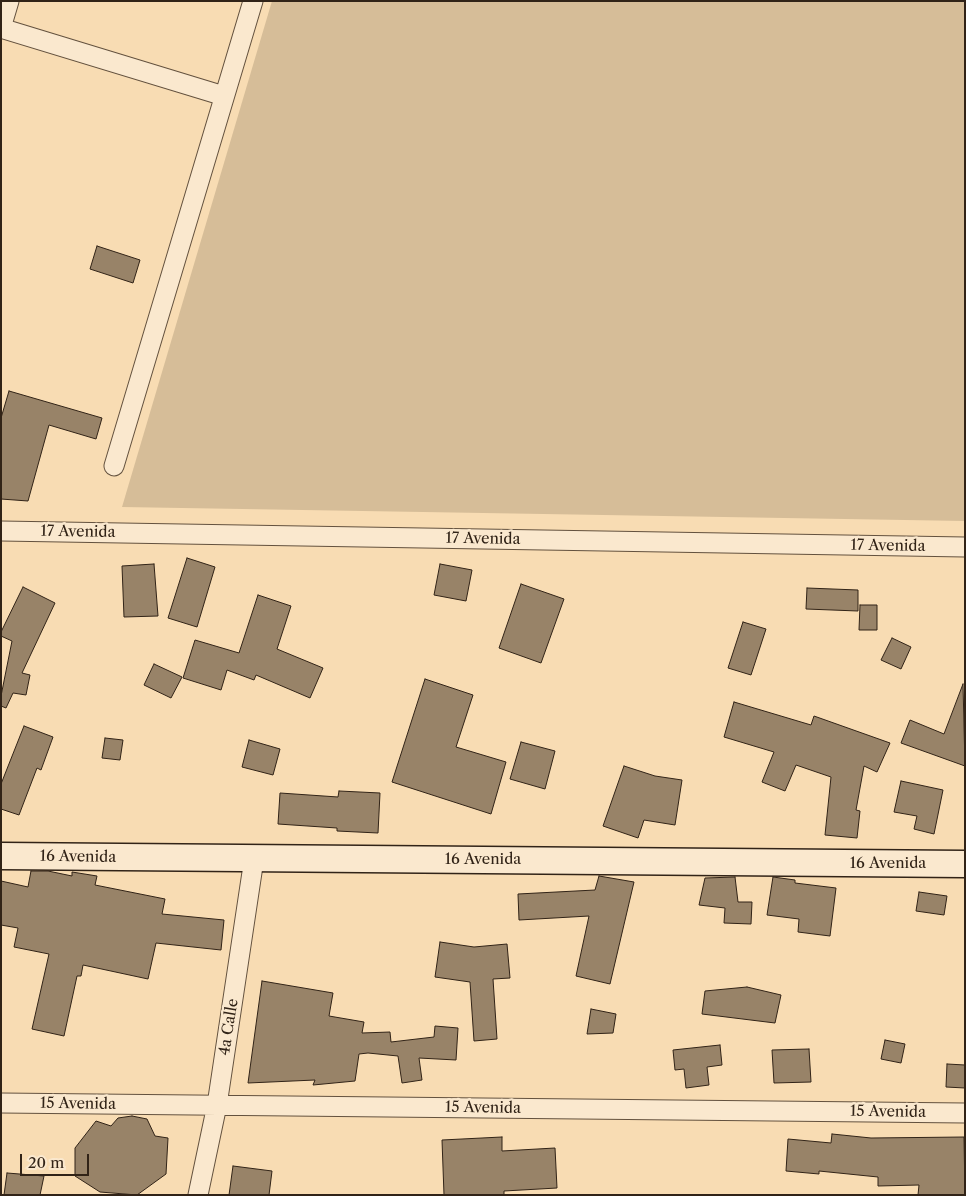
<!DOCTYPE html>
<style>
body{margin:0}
#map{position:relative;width:966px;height:1196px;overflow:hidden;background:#f8dcb3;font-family:"Libre Caslon Text",serif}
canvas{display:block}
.frame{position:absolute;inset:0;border:2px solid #312317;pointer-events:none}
.scale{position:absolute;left:20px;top:1154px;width:69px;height:22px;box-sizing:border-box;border:2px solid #312317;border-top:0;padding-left:6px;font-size:15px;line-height:18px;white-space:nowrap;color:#312317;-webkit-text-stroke:4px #fae8ce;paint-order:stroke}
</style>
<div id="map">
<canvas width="966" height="1196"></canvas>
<div class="frame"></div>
<div class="scale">20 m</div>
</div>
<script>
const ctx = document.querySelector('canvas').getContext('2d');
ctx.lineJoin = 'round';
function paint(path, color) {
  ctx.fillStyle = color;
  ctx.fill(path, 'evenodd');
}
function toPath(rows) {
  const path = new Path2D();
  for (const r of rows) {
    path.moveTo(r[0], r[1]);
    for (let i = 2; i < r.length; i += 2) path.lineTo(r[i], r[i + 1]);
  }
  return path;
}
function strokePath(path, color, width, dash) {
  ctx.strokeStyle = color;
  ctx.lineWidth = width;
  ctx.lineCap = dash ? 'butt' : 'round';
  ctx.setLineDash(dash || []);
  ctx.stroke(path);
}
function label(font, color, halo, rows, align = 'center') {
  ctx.font = font + ' "Libre Caslon Text",serif';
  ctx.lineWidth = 4.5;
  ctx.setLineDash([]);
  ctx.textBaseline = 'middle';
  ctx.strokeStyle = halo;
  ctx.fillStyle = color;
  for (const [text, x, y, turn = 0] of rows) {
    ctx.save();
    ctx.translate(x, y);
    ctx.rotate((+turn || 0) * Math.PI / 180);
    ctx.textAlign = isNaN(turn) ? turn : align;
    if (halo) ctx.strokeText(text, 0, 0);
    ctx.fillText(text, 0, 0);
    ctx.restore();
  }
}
paint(toPath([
 [272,1,965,1,965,521,122,507]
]), '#d6bd98');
const building = toPath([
 [97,246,140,260,133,283,90,269,97,246],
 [9,391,102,418,96,439,49,425,28,501,1,499,1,418,9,391],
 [187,558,215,567,197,627,168,618,187,558],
 [154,564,158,616,124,617,122,566,154,564],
 [440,564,472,570,466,601,434,595,440,564],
 [521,584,564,599,541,663,499,648,521,584],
 [23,587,55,603,22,673,30,675,26,695,13,693,6,708,1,706,1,696,12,641,1,636,1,632,23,587],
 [807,588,858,590,858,611,806,609,807,588],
 [258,595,291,606,277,649,323,668,310,698,256,675,254,680,227,670,221,690,183,678,195,640,239,653,258,595],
 [860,605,877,605,877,630,859,630,860,605],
 [743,622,766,629,751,675,728,668,743,622],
 [892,638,911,647,901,669,881,660,892,638],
 [154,664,182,677,171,698,144,685,154,664],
 [425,679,473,695,456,747,506,762,491,814,392,782,425,679],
 [963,684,965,766,901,743,910,720,944,734,963,684],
 [734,702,811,725,814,716,890,743,877,772,864,766,856,810,860,811,857,838,825,835,831,777,796,765,785,791,762,782,774,752,724,737,734,702],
 [24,726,53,737,41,770,37,768,19,815,1,809,1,784,24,726],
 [105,738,123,740,120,760,102,758,105,738],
 [249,740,280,749,273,775,242,767,249,740],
 [521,742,555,751,545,789,510,779,521,742],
 [624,766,655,776,682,780,675,825,644,820,638,838,603,826,624,766],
 [901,781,943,790,934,834,914,829,917,816,894,812,901,781],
 [339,791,380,793,378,833,337,831,337,828,278,824,280,793,338,797,339,791],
 [31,871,48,871,72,876,72,872,97,876,95,885,165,899,162,914,224,920,221,950,156,943,148,979,83,965,81,976,77,976,64,1036,32,1029,49,954,14,947,18,928,1,925,1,881,28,887,31,871],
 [599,876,634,882,610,984,576,976,589,916,519,920,518,894,595,890,599,876],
 [735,877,738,902,752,902,751,924,724,923,725,908,699,905,705,878,735,877],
 [773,877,795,880,795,883,836,888,830,936,798,932,799,919,767,915,773,877],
 [919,892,947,896,944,915,916,911,919,892],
 [440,942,474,947,507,944,510,978,493,979,497,1039,474,1041,470,982,435,977,440,942],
 [262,981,333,993,329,1016,364,1022,362,1033,390,1032,391,1042,434,1037,435,1026,458,1028,456,1060,419,1058,422,1080,402,1083,398,1056,368,1053,359,1054,355,1081,313,1085,315,1080,248,1083,262,981],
 [747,987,781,995,775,1023,702,1014,705,991,747,987],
 [591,1009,616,1014,613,1033,587,1034,591,1009],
 [885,1040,905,1044,901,1063,881,1059,885,1040],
 [720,1045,722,1065,707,1067,709,1085,686,1088,684,1069,675,1070,673,1050,720,1045],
 [809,1049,811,1082,774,1083,772,1050,809,1049],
 [947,1064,965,1065,965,1088,946,1087,947,1064],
 [132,1116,147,1119,155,1136,168,1138,166,1174,137,1195,100,1192,75,1176,75,1148,96,1121,111,1126,118,1118,132,1116],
 [832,1134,871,1138,964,1137,965,1195,918,1195,919,1185,878,1186,878,1177,819,1171,819,1174,786,1171,788,1139,831,1143,832,1134],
 [502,1137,502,1151,555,1148,557,1188,504,1191,504,1195,444,1195,442,1140,502,1137],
 [233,1166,272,1171,269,1195,229,1195,233,1166],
 [7,1173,44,1176,40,1195,4,1195,7,1173]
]);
paint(building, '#988368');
strokePath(building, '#312317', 1);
const street = toPath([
 [1,28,224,96],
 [1,28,9,1],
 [114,466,253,1],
 [1,531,965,547],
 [1,1103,965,1113],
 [198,1195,217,1105,254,859]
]);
const secondary = toPath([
 [1,856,965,864]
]);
strokePath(street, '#63513e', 21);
strokePath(secondary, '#312317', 29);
strokePath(street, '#fae8ce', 19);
strokePath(secondary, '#fae8ce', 26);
label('15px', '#312317', '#fae8ce', [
 ["17 Avenida",78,532,1],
 ["17 Avenida",483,539,1],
 ["17 Avenida",888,546,1],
 ["16 Avenida",78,857,1],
 ["16 Avenida",483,860],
 ["16 Avenida",888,864],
 ["4a Calle",229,1027,-81],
 ["15 Avenida",78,1104,1],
 ["15 Avenida",483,1108,1],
 ["15 Avenida",888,1112,1]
]);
</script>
